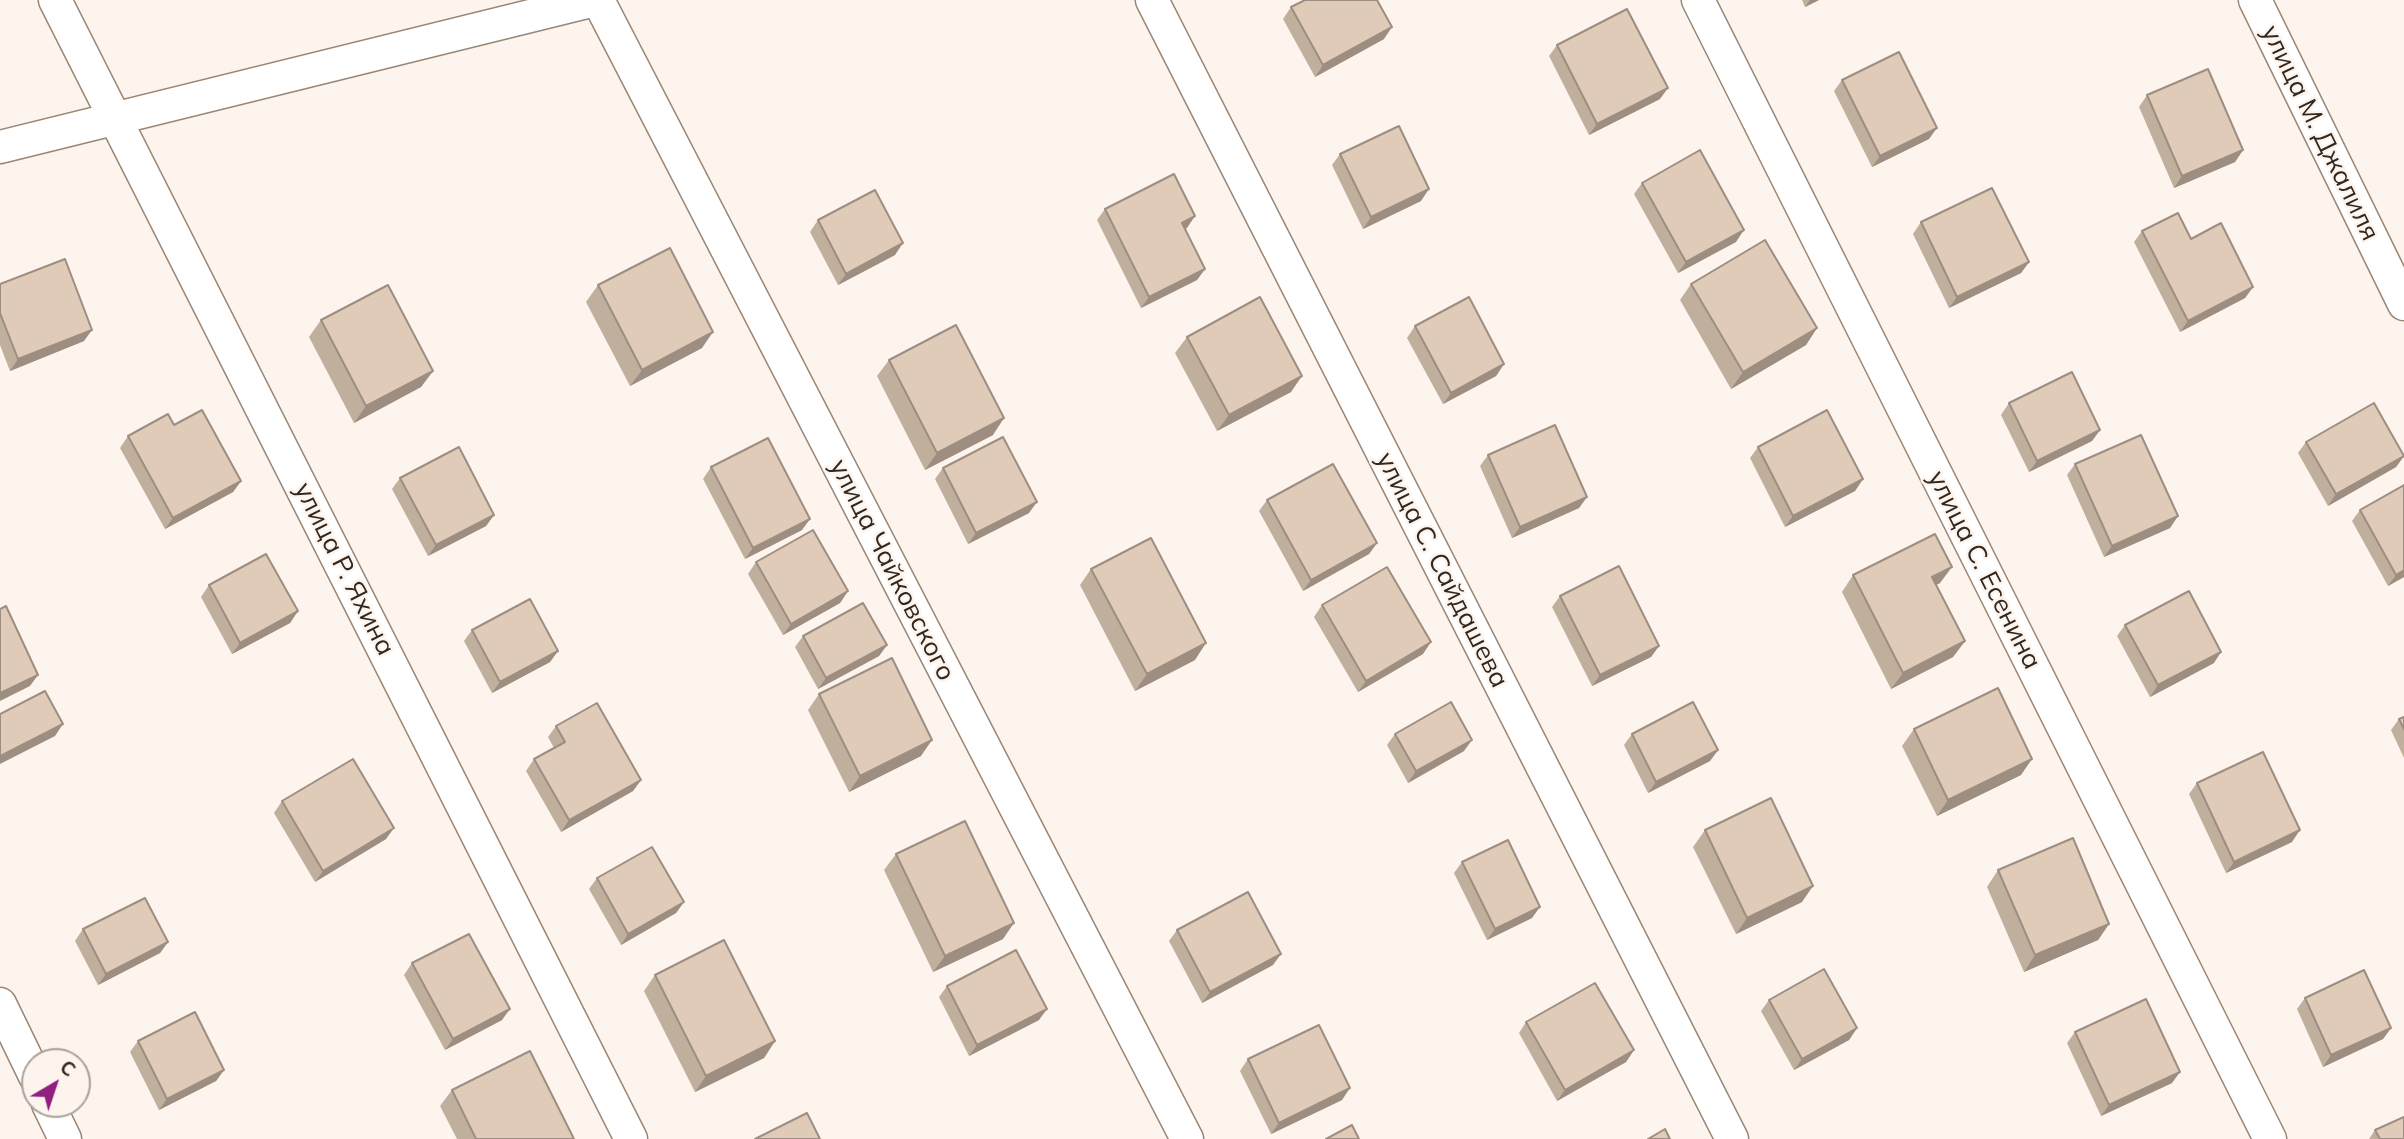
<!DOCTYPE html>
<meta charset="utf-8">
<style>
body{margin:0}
#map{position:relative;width:2404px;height:1139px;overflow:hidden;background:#fdf4ed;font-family:Mulish,sans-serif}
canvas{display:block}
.north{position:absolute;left:21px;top:1048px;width:70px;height:70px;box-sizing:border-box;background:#fdf4ed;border:2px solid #aba29b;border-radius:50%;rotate:39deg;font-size:19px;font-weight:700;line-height:28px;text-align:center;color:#302720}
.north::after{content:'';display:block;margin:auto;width:24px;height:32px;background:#901f7f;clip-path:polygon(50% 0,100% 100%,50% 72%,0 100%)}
</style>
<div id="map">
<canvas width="2404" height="1139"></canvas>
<div class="north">С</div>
</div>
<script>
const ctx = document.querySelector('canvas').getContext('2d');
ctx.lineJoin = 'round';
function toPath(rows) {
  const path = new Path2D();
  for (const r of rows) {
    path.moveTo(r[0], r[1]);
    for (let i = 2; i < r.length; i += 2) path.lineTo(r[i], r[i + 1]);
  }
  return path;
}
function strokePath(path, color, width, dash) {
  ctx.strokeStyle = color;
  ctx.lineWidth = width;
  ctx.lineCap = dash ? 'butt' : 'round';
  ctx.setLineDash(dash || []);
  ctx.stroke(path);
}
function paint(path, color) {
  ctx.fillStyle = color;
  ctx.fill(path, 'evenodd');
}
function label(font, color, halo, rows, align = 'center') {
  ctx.font = font + ' Mulish,sans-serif';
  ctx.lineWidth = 5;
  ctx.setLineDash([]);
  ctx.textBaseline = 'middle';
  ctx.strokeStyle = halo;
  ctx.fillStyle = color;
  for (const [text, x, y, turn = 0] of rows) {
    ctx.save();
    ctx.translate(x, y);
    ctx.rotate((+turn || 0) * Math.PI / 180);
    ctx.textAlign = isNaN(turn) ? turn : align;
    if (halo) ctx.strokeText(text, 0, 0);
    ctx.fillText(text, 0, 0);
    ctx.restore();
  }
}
const minor = toPath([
 [55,0,631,1139],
 [598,0,1187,1139],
 [1152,0,1732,1139],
 [1698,0,2270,1139],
 [2255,0,2404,304],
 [0,147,595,0],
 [0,1004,35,1076],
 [48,1104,65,1139]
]);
strokePath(minor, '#9a8675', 35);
strokePath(minor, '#fff', 32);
paint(toPath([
 [1802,0,1819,0,1805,7],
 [1291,7,1384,39,1315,77,1283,19],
 [1557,45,1660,99,1589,135,1549,56],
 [1842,80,1929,139,1872,167,1834,91],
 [2147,95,2243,150,2235,162,2174,188,2139,107],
 [1340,154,1421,201,1363,229,1332,165],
 [1642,183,1736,242,1678,273,1634,194],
 [1105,209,1187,228,1185,229,1205,269,1197,280,1141,308,1097,220],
 [818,220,895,255,838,285,810,232],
 [1921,222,2029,262,2021,273,1949,308,1913,234],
 [2142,231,2191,239,2253,287,2245,298,2180,332,2134,242],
 [0,284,84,341,10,371,0,345],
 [1691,284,1817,328,1806,345,1731,389,1680,300],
 [598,285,702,348,630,386,586,302],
 [321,320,433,371,421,387,354,423,309,337],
 [1415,326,1504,364,1496,376,1443,404,1407,338],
 [1187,337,1291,392,1217,431,1175,353],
 [889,360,993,435,925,470,877,376],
 [2009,403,2100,430,2092,441,2029,472,2001,415],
 [174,425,241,481,233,492,165,529,120,448,128,436],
 [2306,442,2404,456,2396,467,2328,506,2298,453],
 [1758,447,1863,479,1855,491,1785,527,1750,458],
 [1488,455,1587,497,1579,508,1512,538,1480,466],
 [2075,464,2178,516,2170,528,2104,557,2067,475],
 [711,467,802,530,745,559,703,479],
 [943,468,1029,513,968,544,935,479],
 [400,478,494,515,486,526,428,556,392,489],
 [2404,485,2404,577,2388,586,2352,521,2360,510],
 [1267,500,1377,543,1369,554,1303,591,1259,511],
 [756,562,848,591,840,603,783,635,748,574],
 [1091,569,1195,660,1135,691,1080,585],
 [1853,575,1940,583,1936,585,1965,641,1953,657,1891,689,1842,592],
 [209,585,298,611,290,623,232,654,201,597],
 [1560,596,1659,646,1651,657,1592,686,1552,607],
 [1322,605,1423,654,1358,692,1314,617],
 [2125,625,2214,663,2150,697,2117,636],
 [472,630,558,651,550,662,492,693,464,641],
 [803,636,887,645,879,656,818,689,795,647],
 [819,694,921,756,849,792,808,710],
 [2404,717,2404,758,2391,730,2399,719],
 [556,726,641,780,633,791,561,832,526,771,534,759,554,748,548,737],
 [1914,729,2021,775,1937,816,1902,746],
 [1395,734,1464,751,1408,783,1387,745],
 [1632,734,1718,750,1710,761,1648,793,1624,745],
 [2197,783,2292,842,2226,873,2189,794],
 [282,801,386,839,315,882,274,813],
 [1705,830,1802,902,1736,934,1693,847],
 [896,854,1003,939,933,972,884,870],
 [1462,862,1532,918,1487,940,1454,873],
 [1998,870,2109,924,2098,940,2024,972,1987,887],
 [597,878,684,902,676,913,621,945,589,889],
 [83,929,168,942,160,953,98,985,75,941],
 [1177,930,1273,965,1202,1003,1169,941],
 [412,963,502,1020,445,1050,404,975],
 [655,975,775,1041,764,1058,695,1092,644,991],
 [947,986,1039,1020,969,1056,939,997],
 [2305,998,2391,1028,2383,1039,2323,1067,2297,1009],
 [1769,1000,1857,1028,1849,1040,1794,1070,1761,1011],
 [1526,1022,1634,1050,1626,1062,1557,1101,1519,1033],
 [2075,1032,2172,1083,2101,1116,2067,1043],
 [138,1041,224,1070,216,1081,159,1110,130,1052],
 [1248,1059,1342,1100,1271,1134,1240,1071],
 [452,1090,574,1139,457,1139,440,1106],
 [2375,1130,2404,1139,2369,1139]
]), '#c1af9e');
paint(toPath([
 [1810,0,1819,0,1805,7],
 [1392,27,1384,39,1315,77,1323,65],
 [1668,88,1660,99,1589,135,1597,124],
 [1937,128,1929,139,1872,167,1880,156],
 [2243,150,2235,162,2174,188,2182,176],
 [1429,189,1421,201,1363,229,1371,217],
 [1195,216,1187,228,1174,235,1182,223],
 [1744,230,1736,242,1678,273,1686,262],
 [903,243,895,255,838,285,846,274],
 [2029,262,2021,273,1949,308,1957,297],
 [1205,269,1197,280,1141,308,1149,297],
 [2253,287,2245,298,2180,332,2188,321],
 [1817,328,1806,345,1731,389,1743,372],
 [92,330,84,341,10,371,18,359],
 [713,332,702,348,630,386,642,370],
 [1504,364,1496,376,1443,404,1451,393],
 [433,371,421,387,354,423,366,406],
 [1302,376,1291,392,1217,431,1229,415],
 [1004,418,993,435,925,470,937,453],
 [2100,430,2092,441,2029,472,2037,461],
 [2404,456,2396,467,2328,506,2336,494],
 [1863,479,1855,491,1785,527,1793,516],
 [241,481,233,492,165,529,173,518],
 [1587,497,1579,508,1512,538,1520,527],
 [1037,502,1029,513,968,544,976,533],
 [494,515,486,526,428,556,436,545],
 [2178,516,2170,528,2104,557,2112,546],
 [810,519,802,530,745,559,753,548],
 [1377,543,1369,554,1303,591,1311,580],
 [1952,567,1940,583,1921,593,1932,577],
 [2404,570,2404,577,2388,586,2396,575],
 [848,591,840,603,783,635,791,624],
 [298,611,290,623,232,654,240,643],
 [1965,641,1953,657,1891,689,1903,673],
 [1431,642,1423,654,1358,692,1366,681],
 [1206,643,1195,660,1135,691,1147,674],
 [887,645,879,656,818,689,826,678],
 [1659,646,1651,657,1592,686,1600,675],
 [558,651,550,662,492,693,500,682],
 [2221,652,2214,663,2150,697,2158,685],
 [38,675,30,686,0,701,0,693],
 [63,724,55,736,0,764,0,756],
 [932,740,921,756,849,792,860,776],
 [1472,740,1464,751,1408,783,1416,771],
 [1718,750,1710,761,1648,793,1656,782],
 [2032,759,2021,775,1937,816,1948,800],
 [641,780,633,791,561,832,569,820],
 [394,828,386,839,315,882,323,871],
 [2300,830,2292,842,2226,873,2234,862],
 [1813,886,1802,902,1736,934,1747,918],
 [684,902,676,913,621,945,628,934],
 [1540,907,1532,918,1487,940,1495,929],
 [1014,923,1003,939,933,972,945,956],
 [2109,924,2098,940,2024,972,2035,955],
 [168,942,160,953,98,985,106,974],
 [1281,954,1273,965,1202,1003,1210,992],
 [510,1009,502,1020,445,1050,453,1039],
 [1047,1009,1039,1020,969,1056,977,1045],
 [1857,1028,1849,1040,1794,1070,1802,1059],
 [2391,1028,2383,1039,2323,1067,2331,1055],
 [775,1041,764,1058,695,1092,706,1076],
 [1634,1050,1626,1062,1557,1101,1565,1090],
 [224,1070,216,1081,159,1110,167,1099],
 [2180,1072,2172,1083,2101,1116,2109,1105],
 [1350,1088,1342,1100,1271,1134,1279,1123]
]), '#9d8e81');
const building = toPath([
 [1305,0,1377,0,1392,27,1323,65,1291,7,1305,0],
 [1627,9,1668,88,1597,124,1557,45,1627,9],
 [1899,52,1937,128,1880,156,1842,80,1899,52],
 [2208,69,2243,150,2182,176,2147,95,2208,69],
 [1399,126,1429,189,1371,217,1340,154,1399,126],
 [1700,150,1744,230,1686,262,1642,183,1700,150],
 [1174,174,1195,216,1182,223,1205,269,1149,297,1105,209,1174,174],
 [1992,188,2029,262,1957,297,1921,222,1992,188],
 [875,190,903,243,846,274,818,220,875,190],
 [2178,213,2191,239,2221,223,2253,287,2188,321,2142,231,2178,213],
 [1765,240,1817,328,1743,372,1691,284,1765,240],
 [670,248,713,332,642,370,598,285,670,248],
 [65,259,92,330,18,359,0,313,0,284,65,259],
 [388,285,433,371,366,406,321,320,388,285],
 [1260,297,1302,376,1229,415,1187,337,1260,297],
 [1469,297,1504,364,1451,393,1415,326,1469,297],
 [956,325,1004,418,937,453,889,360,956,325],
 [2072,372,2100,430,2037,461,2009,403,2072,372],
 [2374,403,2404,456,2336,494,2306,442,2374,403],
 [202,410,241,481,173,518,128,436,168,414,174,425,202,410],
 [1827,410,1863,479,1793,516,1758,447,1827,410],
 [1555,425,1587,497,1520,527,1488,455,1555,425],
 [2141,435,2178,516,2112,546,2075,464,2141,435],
 [1003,437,1037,502,976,533,943,468,1003,437],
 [768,438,810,519,753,548,711,467,768,438],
 [459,447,494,515,436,545,400,478,459,447],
 [1333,464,1377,543,1311,580,1267,500,1333,464],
 [2404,485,2404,570,2396,575,2360,510,2404,485],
 [813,530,848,591,791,624,756,562,813,530],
 [1935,534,1952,567,1932,577,1965,641,1903,673,1853,575,1935,534],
 [1151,538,1206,643,1147,674,1091,569,1151,538],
 [266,554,298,611,240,643,209,585,266,554],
 [1619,566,1659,646,1600,675,1560,596,1619,566],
 [1387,567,1431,642,1366,681,1322,605,1387,567],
 [2189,591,2221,652,2158,685,2125,625,2189,591],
 [530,599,558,651,500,682,472,630,530,599],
 [863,603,887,645,826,678,803,636,863,603],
 [6,606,38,675,0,693,0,609,6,606],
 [892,658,932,740,860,776,819,694,892,658],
 [1998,688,2032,759,1948,800,1914,729,1998,688],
 [45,691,63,724,0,756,0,714,45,691],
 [1451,702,1472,740,1416,771,1395,734,1451,702],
 [1693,702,1718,750,1656,782,1632,734,1693,702],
 [597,703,641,780,569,820,534,759,565,742,556,726,597,703],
 [2404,717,2404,729,2399,719,2404,717],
 [2263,752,2300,830,2234,862,2197,783,2263,752],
 [353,759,394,828,323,871,282,801,353,759],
 [1771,798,1813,886,1747,918,1705,830,1771,798],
 [965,821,1014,923,945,956,896,854,965,821],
 [2073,838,2109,924,2035,955,1998,870,2073,838],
 [1508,840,1540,907,1495,929,1462,862,1508,840],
 [652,847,684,902,628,934,597,878,652,847],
 [1248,892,1281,954,1210,992,1177,930,1248,892],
 [145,898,168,942,106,974,83,929,145,898],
 [469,934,510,1009,453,1039,412,963,469,934],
 [724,940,775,1041,706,1076,655,975,724,940],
 [1016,950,1047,1009,977,1045,947,986,1016,950],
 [1824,969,1857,1028,1802,1059,1769,1000,1824,969],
 [2364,970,2391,1028,2331,1055,2305,998,2364,970],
 [1595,983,1634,1050,1565,1090,1526,1022,1595,983],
 [2146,999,2180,1072,2109,1105,2075,1032,2146,999],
 [195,1012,224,1070,167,1099,138,1041,195,1012],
 [1319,1025,1350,1088,1279,1123,1248,1059,1319,1025],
 [530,1051,574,1139,476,1139,452,1090,530,1051],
 [807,1113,820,1139,755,1139,807,1113],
 [2404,1117,2404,1139,2380,1139,2375,1130,2404,1117],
 [1352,1125,1359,1139,1326,1139,1352,1125],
 [1665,1129,1670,1139,1648,1139,1665,1129]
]);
paint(building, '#e0cbb8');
strokePath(building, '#9d8e81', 2);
label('26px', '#302720', '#fdf4ed', [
 ["улица М. Джалиля",2320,133,64],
 ["улица Р. Яхина",344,569,63],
 ["улица Чайковского",892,570,63],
 ["улица С. Сайдашева",1442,570,63],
 ["улица С. Есенина",1984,570,63]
]);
</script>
